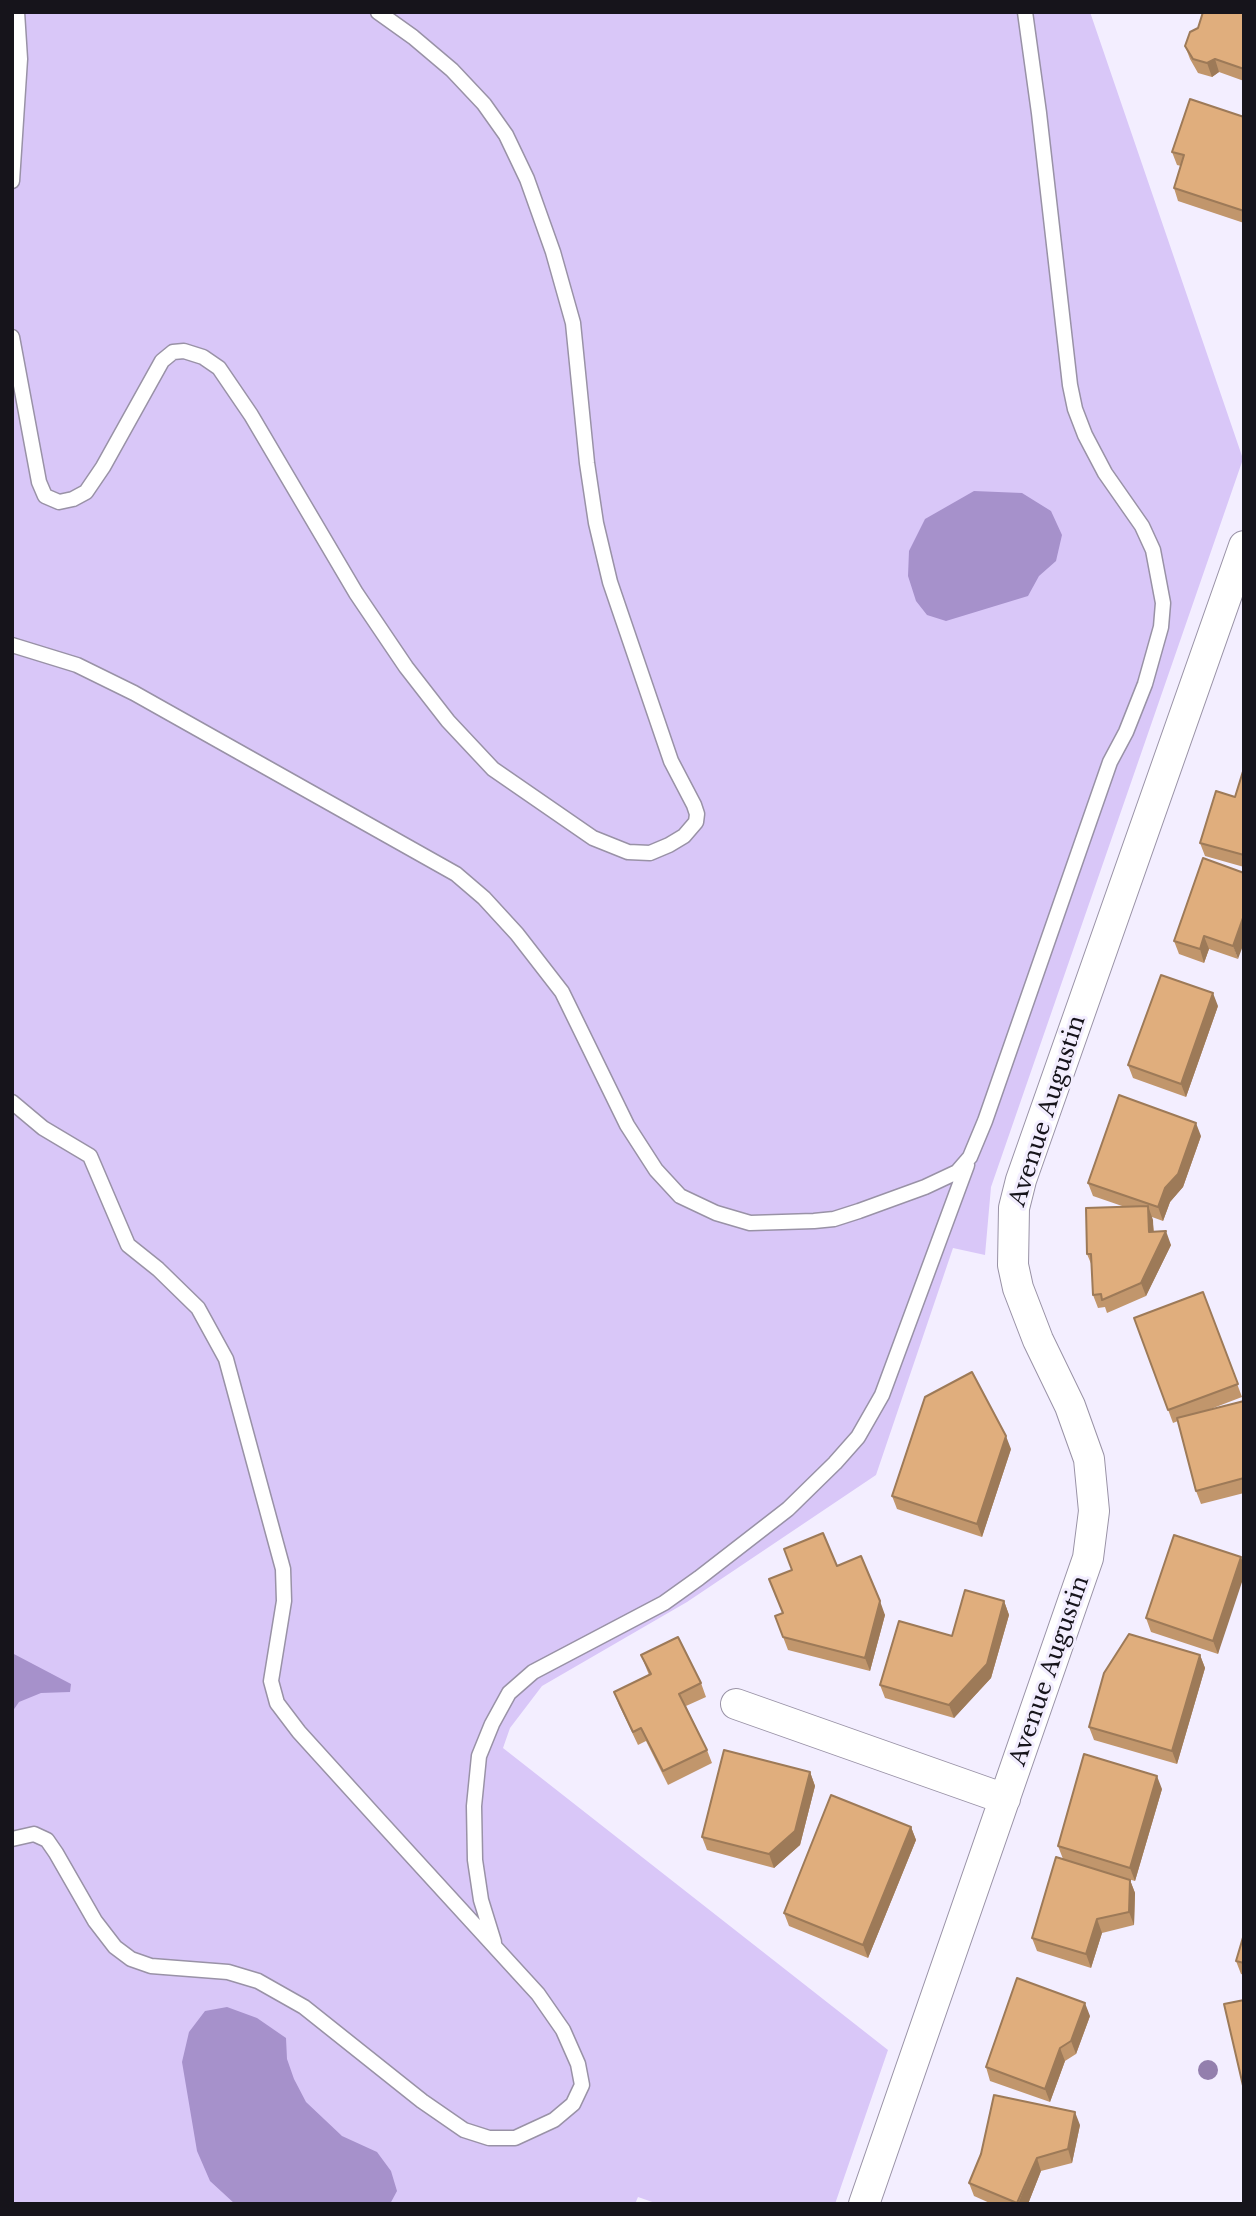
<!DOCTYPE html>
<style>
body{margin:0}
#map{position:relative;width:1256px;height:2216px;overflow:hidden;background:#f3eeff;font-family:"Libre Baskerville",serif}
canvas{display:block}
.frame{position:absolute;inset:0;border:14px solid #16141b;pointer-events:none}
</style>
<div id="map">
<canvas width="1256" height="2216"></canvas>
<div class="frame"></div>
</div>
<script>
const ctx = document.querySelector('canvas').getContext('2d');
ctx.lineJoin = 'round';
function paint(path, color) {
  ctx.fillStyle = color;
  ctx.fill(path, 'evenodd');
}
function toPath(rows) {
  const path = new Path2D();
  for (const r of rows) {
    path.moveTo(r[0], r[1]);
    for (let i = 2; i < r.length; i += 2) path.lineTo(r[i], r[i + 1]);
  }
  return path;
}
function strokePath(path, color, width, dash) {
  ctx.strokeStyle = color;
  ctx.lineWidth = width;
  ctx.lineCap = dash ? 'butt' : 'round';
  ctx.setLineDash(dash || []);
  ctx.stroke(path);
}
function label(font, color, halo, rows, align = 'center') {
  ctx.font = font + ' "Libre Baskerville",serif';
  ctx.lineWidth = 6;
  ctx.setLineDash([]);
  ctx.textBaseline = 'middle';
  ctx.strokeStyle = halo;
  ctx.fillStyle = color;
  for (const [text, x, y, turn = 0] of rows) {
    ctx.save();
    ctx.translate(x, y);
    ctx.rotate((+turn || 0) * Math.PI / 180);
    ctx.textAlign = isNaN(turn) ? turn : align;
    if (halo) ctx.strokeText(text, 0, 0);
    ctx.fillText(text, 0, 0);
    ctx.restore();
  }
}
paint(toPath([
 [12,12,1090,12,1243,459,991,1187,985,1255,953,1248,876,1475,687,1602,542,1686,510,1728,503,1748,888,2050,835,2204,658,2204,638,2197,635,2204,12,2204]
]), '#d9c7f8');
paint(toPath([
 [974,491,1022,493,1051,511,1062,535,1056,561,1039,576,1028,596,946,621,927,615,916,601,908,576,909,551,925,519],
 [12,1653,71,1684,70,1692,41,1693,19,1702,12,1712],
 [227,2007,257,2018,286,2038,287,2059,294,2079,306,2102,342,2136,377,2152,391,2171,397,2191,390,2204,235,2204,210,2181,197,2151,182,2062,189,2032,205,2011]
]), '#a691cb');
const service = toPath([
 [12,181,20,59,17,12],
 [12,337,39,482,45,496,59,502,73,499,86,492,103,467,162,361,173,352,184,351,203,357,219,368,251,415,356,593,406,667,448,721,493,769,593,838,628,852,650,853,669,845,684,836,696,822,697,814,694,805,671,761,610,582,596,523,587,463,573,323,553,252,527,179,506,135,484,104,452,70,413,37,378,12],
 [12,645,77,665,134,693,456,874,484,898,517,934,562,992,627,1125,656,1170,680,1196,716,1213,750,1223,814,1221,834,1219,859,1211,925,1187,957,1172,970,1157,985,1121,1110,762,1126,732,1145,684,1161,627,1163,603,1153,550,1142,526,1105,473,1085,435,1075,409,1070,385,1039,113,1025,12],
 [12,1102,43,1128,90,1156,128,1245,158,1269,198,1308,226,1359,283,1569,284,1601,271,1681,277,1703,299,1732,377,1818,538,1994,563,2030,578,2064,582,2085,573,2104,554,2120,515,2138,489,2138,464,2130,422,2101,304,2007,258,1981,228,1972,151,1966,131,1959,115,1947,95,1921,56,1853,47,1840,34,1834,12,1839],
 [494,1942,481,1900,475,1860,474,1806,479,1756,492,1724,509,1693,533,1672,664,1603,699,1578,788,1509,835,1463,858,1437,882,1395,967,1165]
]);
const minor = toPath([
 [736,1704,1005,1799],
 [864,2204,1088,1558,1094,1511,1089,1459,1070,1406,1038,1340,1018,1288,1013,1265,1014,1208,1021,1180,1244,546]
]);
strokePath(service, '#9992a6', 17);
strokePath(minor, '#9992a6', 32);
strokePath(service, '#fff', 14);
strokePath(minor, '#fff', 30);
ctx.fillStyle = '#937fad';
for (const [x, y] of [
 [1208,2070]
]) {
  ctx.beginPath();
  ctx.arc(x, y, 10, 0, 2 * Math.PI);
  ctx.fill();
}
paint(toPath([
 [1244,12,1244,81,1219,72,1212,77,1198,73,1190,59,1185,46],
 [1244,117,1244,223,1178,201,1174,188,1181,166,1177,165,1172,152],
 [1244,768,1244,867,1205,856,1200,843,1235,797],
 [1203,858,1238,959,1209,949,1204,963,1179,954,1174,941],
 [1218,1006,1186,1097,1133,1078,1128,1065],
 [1201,1136,1183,1187,1170,1202,1163,1221,1152,1217,1154,1232,1171,1245,1146,1296,1107,1313,1105,1307,1098,1308,1093,1295,1092,1266,1087,1254,1125,1207,1093,1196,1088,1183],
 [1203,1292,1242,1397,1208,1410,1244,1401,1244,1493,1201,1504,1196,1491,1178,1421,1173,1423,1134,1318],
 [1011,1449,982,1537,897,1509,892,1496],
 [1241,1557,1218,1654,1151,1632,1146,1618],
 [837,1566,885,1615,870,1671,788,1650,775,1616,783,1613,769,1579],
 [1004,1601,1009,1615,991,1678,954,1718,885,1698,880,1685],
 [641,1655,701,1683,706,1697,686,1706,707,1750,712,1763,668,1785,646,1741,638,1745,619,1705,614,1692,649,1675],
 [1200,1655,1205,1668,1177,1764,1094,1740,1089,1727],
 [810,1772,815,1786,800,1845,774,1868,707,1850,702,1837],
 [1162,1789,1135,1881,1080,1865,1130,1880,1135,1893,1134,1925,1102,1933,1091,1968,1037,1951,1032,1938,1063,1859,1058,1846],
 [911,1827,916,1840,868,1958,789,1926,784,1913],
 [1244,1934,1244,1975,1241,1974,1236,1961],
 [1090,2016,1076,2054,1065,2061,1050,2102,990,2081,986,2067],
 [1080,2125,1072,2163,1041,2171,1028,2204,992,2204,974,2196,969,2183]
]), '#c1966c');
paint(toPath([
 [1215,59,1219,72,1212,77,1207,63],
 [1244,915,1244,943,1238,959,1233,946],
 [1204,936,1209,949,1204,963,1200,949],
 [1213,993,1218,1006,1186,1097,1181,1084],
 [1196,1123,1201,1136,1183,1187,1170,1202,1163,1221,1158,1207,1165,1188],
 [1148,1206,1153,1220,1154,1245,1149,1232],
 [1166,1231,1171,1245,1146,1296,1141,1283],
 [1006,1436,1011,1449,982,1537,977,1524],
 [1241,1557,1244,1565,1244,1576,1218,1654,1213,1641],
 [880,1601,885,1615,870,1671,865,1658],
 [1004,1601,1009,1615,991,1678,954,1718,949,1705],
 [1200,1655,1205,1668,1177,1764,1172,1751],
 [810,1772,815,1786,800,1845,774,1868,769,1854],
 [1157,1776,1162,1789,1135,1881,1130,1868],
 [911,1827,916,1840,868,1958,863,1945],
 [1130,1880,1135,1893,1134,1925,1129,1912],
 [1097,1919,1102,1933,1091,1968,1086,1954],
 [1085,2003,1090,2016,1076,2054,1071,2041],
 [1060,2048,1065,2061,1050,2102,1045,2089],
 [1075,2112,1080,2125,1072,2163,1068,2149],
 [1037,2158,1041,2171,1028,2204,1018,2204]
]), '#9d7a58');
const building = toPath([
 [1203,12,1244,12,1244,69,1215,59,1207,63,1193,59,1185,46,1190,32,1198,28,1203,12],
 [1190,99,1244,117,1244,211,1174,188,1184,155,1172,152,1190,99],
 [1244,768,1244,855,1200,843,1216,791,1235,797,1244,768],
 [1203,858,1244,873,1244,915,1233,946,1204,936,1200,949,1174,941,1203,858],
 [1161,975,1213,993,1181,1084,1128,1065,1161,975],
 [1119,1095,1196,1123,1178,1174,1165,1188,1158,1207,1088,1183,1119,1095],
 [1148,1206,1149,1232,1166,1231,1141,1283,1102,1300,1101,1294,1093,1295,1091,1254,1087,1254,1086,1208,1148,1206],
 [1203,1292,1238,1384,1168,1410,1134,1318,1203,1292],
 [972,1372,1006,1436,977,1524,892,1496,925,1397,972,1372],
 [1244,1401,1244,1478,1196,1491,1177,1418,1244,1401],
 [823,1533,837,1566,861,1556,880,1601,865,1658,783,1637,775,1616,783,1613,769,1579,792,1570,784,1549,823,1533],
 [1174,1535,1241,1557,1213,1641,1146,1618,1174,1535],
 [965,1590,1004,1601,987,1664,949,1705,880,1685,899,1621,952,1636,965,1590],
 [1129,1634,1200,1655,1172,1751,1089,1727,1104,1673,1129,1634],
 [678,1637,701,1683,679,1694,707,1750,663,1771,641,1728,633,1732,614,1692,651,1674,641,1655,678,1637],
 [724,1750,810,1772,795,1831,769,1854,702,1837,724,1750],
 [1084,1754,1157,1776,1130,1868,1058,1846,1084,1754],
 [831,1795,911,1827,863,1945,784,1913,831,1795],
 [1056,1857,1130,1880,1129,1912,1097,1919,1086,1954,1032,1938,1056,1857],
 [1244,1934,1244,1963,1236,1961,1244,1934],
 [1017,1978,1085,2003,1071,2041,1060,2048,1045,2089,986,2067,1017,1978],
 [1244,2000,1244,2090,1224,2004,1244,2000],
 [994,2095,1075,2112,1068,2149,1037,2158,1017,2203,969,2183,981,2154,994,2095]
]);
paint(building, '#e0ae7d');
strokePath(building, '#9d7a58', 2);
label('23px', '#16141b', '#f3eeff', [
 ["Avenue Augustin",1048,1111,-72],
 ["Avenue Augustin",1050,1671,-71]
]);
</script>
